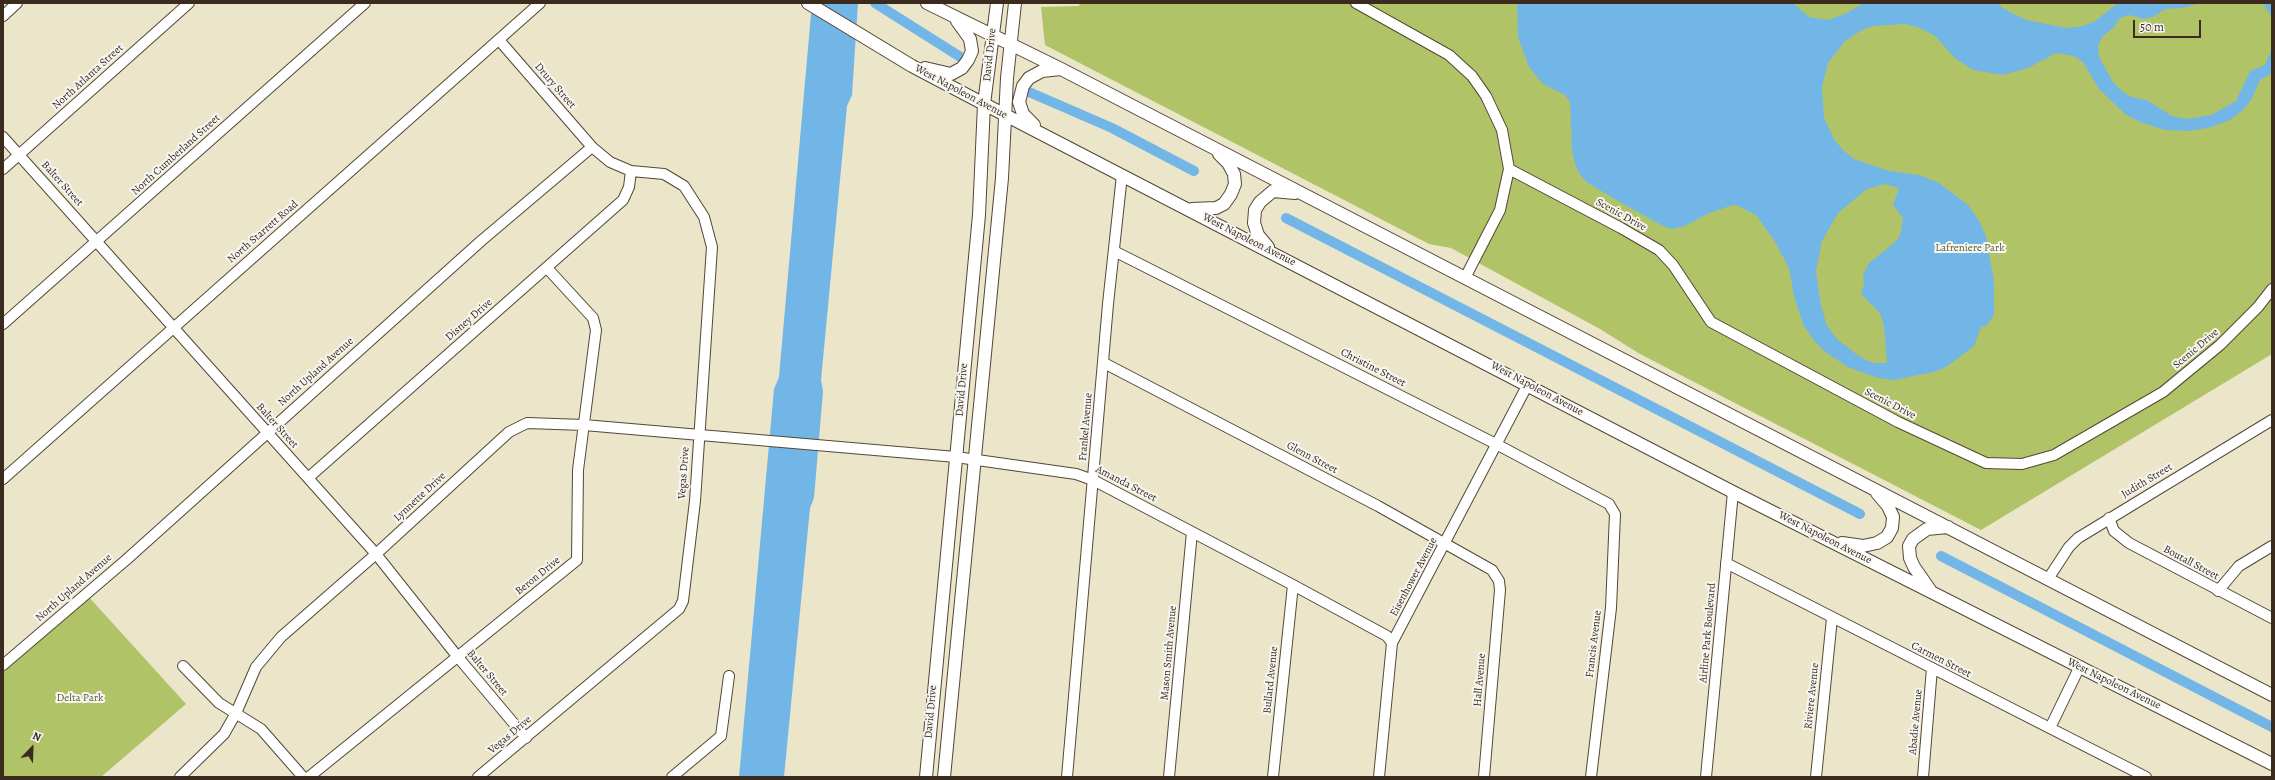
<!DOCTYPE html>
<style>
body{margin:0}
#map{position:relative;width:2275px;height:780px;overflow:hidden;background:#ebe5c9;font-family:Alegreya,serif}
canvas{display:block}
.frame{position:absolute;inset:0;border:4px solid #3b2a1e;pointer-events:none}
.north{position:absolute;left:12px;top:728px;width:40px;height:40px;-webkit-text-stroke:3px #f6f6f2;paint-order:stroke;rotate:23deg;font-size:11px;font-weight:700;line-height:16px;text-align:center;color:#3b2a1e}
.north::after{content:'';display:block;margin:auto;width:14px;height:18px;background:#3b2a1e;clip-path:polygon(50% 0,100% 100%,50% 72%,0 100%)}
.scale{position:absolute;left:2133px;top:20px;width:68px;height:18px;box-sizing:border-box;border:2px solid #3b2a1e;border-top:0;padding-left:5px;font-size:12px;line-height:14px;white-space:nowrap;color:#3b2a1e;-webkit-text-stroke:3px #f6f6f2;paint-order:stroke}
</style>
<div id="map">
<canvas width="2275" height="780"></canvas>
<div class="frame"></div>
<div class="north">N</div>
<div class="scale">50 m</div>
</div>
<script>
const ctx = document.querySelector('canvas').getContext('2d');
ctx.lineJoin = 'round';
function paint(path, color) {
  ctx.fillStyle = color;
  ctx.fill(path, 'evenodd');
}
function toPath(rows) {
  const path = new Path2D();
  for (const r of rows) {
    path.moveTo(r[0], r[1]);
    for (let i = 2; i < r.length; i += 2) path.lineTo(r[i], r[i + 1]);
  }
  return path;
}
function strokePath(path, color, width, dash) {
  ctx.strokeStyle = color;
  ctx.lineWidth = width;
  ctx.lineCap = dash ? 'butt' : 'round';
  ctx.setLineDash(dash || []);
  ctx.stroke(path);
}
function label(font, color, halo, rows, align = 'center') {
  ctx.font = font + ' Alegreya,serif';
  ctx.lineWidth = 4;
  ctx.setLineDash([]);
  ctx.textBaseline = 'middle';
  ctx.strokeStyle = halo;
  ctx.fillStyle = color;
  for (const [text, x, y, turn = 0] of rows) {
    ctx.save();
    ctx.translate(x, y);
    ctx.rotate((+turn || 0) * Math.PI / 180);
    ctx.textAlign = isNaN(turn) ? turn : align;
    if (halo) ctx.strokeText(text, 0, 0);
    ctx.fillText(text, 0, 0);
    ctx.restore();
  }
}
paint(toPath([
 [1080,3,2272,3,2272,354,1981,530,1640,354,1600,329,1451,248,1429,244,1045,45,1041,7,1079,6],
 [87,595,186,704,101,777,3,777,3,670]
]), '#b1c367');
paint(toPath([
 [812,3,858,3,852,95,847,106,821,380,823,391,814,498,810,508,784,777,739,777,774,389,779,377],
 [1517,3,1793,3,1809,17,1828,20,1847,13,1864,3,1997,3,2004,9,2026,20,2067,28,2083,26,2095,21,2118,3,2202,3,2180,8,2165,9,2153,17,2144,19,2129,15,2120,18,2114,27,2102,37,2098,46,2099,57,2113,82,2123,92,2132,97,2147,100,2172,116,2187,119,2211,115,2236,101,2250,71,2265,65,2272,48,2272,73,2260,80,2251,100,2244,109,2230,120,2208,128,2188,131,2165,130,2140,122,2125,114,2099,89,2083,62,2074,56,2056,53,2028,68,2003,75,1973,70,1955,58,1935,36,1918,27,1905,24,1873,26,1862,30,1845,41,1828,63,1822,87,1824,118,1834,139,1843,150,1854,159,1889,171,1919,175,1939,183,1968,205,1979,221,1986,236,1994,282,1994,315,1987,325,1981,327,1974,346,1946,367,1934,372,1894,380,1878,378,1848,367,1824,351,1813,339,1803,324,1794,296,1789,268,1774,240,1756,215,1736,205,1730,206,1707,214,1685,226,1672,229,1663,226,1618,201,1588,183,1581,176,1576,167,1572,152,1570,102,1565,95,1543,84,1529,67,1518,37],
 [1885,184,1899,188,1893,205,1903,218,1900,236,1894,243,1869,263,1863,275,1864,284,1861,294,1880,313,1884,326,1887,363,1873,363,1860,357,1838,340,1827,326,1821,306,1816,271,1822,241,1838,213,1867,189],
 [2263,3,2272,3,2272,18]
]), '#72b6e8');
strokePath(toPath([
 [875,3,962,58],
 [1029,92,1112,128,1194,171],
 [1286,218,1860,514],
 [1941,556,2272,727]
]), '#72b6e8', 10);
const minor = toPath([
 [1356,3,1449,55,1472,76,1486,96,1502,130,1509,169,1503,196,1500,210,1465,278],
 [3,16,17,3],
 [3,137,376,554,457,656,526,738],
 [3,169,189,3],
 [1509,169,1621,228,1659,250,1673,265,1711,322,1898,422,1986,463,2022,464,2054,455,2163,392,2220,345,2258,307,2272,289],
 [1114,251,1496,444,1609,504,1615,514,1611,608,1591,777],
 [3,324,365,3],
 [1104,363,1378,506,1492,570,1499,581,1500,590,1484,777],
 [308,478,623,200,629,187,631,171],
 [3,479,540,3],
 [2109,518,2114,531,2129,543,2272,618],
 [1726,563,2146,777],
 [2048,579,2069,547,2078,538,2272,420],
 [2218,591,2239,566,2272,546],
 [3,665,126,560,481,241,592,147],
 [183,666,219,703,261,729,303,777],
 [2050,728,2080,666],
 [180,777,224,734,236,713,256,667,281,637,376,554,509,432,527,423,584,425,956,457,1076,474,1093,480,1293,585,1387,636,1392,643],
 [309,777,577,560,578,470,596,330,593,318,547,268],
 [478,777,679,609,683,601,695,501,712,247,704,217,684,186,664,174,631,171,610,162,592,147,499,40],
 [672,777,721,736,729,676],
 [1067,777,1108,304,1122,175],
 [1169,777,1192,532],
 [1273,777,1293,585],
 [1379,777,1392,643,1528,384],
 [1706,777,1733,492],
 [1816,777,1832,618],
 [1923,777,1932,668]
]);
const major = toPath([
 [808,3,912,66,984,104,1733,492,2272,764],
 [927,3,1061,69,2272,695],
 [925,68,951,74,962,68,968,60,972,51,970,39,957,21],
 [1034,125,1023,114,1019,102,1023,86,1029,78,1042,71,1061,69],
 [1192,209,1216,208,1224,204,1231,194,1235,184,1234,174,1228,163,1219,154],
 [1268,247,1258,235,1254,223,1255,210,1260,202,1273,191,1295,193],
 [1842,543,1863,546,1877,543,1887,537,1892,528,1893,517,1888,506,1877,493],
 [1930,590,1914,567,1910,558,1909,546,1913,539,1927,529,1948,527],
 [926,777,979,215,984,104,997,3],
 [944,777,1002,178,1007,78,1015,3]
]);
strokePath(minor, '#554638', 12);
strokePath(major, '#554638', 14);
strokePath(minor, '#fff', 10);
strokePath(major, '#fff', 12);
label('11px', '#3b2a1e', '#f6f6f2', [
 ["David Drive",990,55,-84],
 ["North Atlanta Street",88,77,-42],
 ["Drury Street",555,86,49],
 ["West Napoleon Avenue",961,92,28],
 ["North Cumberland Street",176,155,-42],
 ["Balter Street",62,184,48],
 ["Scenic Drive",1621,215,29],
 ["North Starrett Road",263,232,-41],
 ["West Napoleon Avenue",1249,240,27],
 ["Disney Drive",469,320,-41],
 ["Scenic Drive",2196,349,-40],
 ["Christine Street",1373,368,27],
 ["North Upland Avenue",316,372,-42],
 ["West Napoleon Avenue",1537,389,28],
 ["David Drive",962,390,-85],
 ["Scenic Drive",1890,404,27],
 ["Balter Street",277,426,48],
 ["Frankel Avenue",1086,427,-85],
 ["Glenn Street",1312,458,28],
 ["Vegas Drive",684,473,-86],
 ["Judith Street",2147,481,-31],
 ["Amanda Street",1126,484,27],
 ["Lynnette Drive",420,497,-43],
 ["West Napoleon Avenue",1825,538,27],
 ["Boutall Street",2191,563,28],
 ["Beron Drive",538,576,-39],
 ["Eisenhower Avenue",1414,577,-62],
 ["North Upland Avenue",74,588,-41],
 ["Airline Park Boulevard",1708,633,-85],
 ["Francis Avenue",1594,644,-83],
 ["Mason Smith Avenue",1169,653,-85],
 ["Carmen Street",1941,660,27],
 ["Balter Street",487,673,50],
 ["Bullard Avenue",1271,680,-84],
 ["Hall Avenue",1480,680,-85],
 ["West Napoleon Avenue",2114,684,26],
 ["Riviere Avenue",1812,696,-84],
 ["David Drive",931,712,-85],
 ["Abadie Avenue",1916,722,-85],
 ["Vegas Drive",510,735,-40]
]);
label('11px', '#5e5834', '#f6f6f2', [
 ["Lafreniere Park",1970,248],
 ["Delta Park",80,698]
]);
</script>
